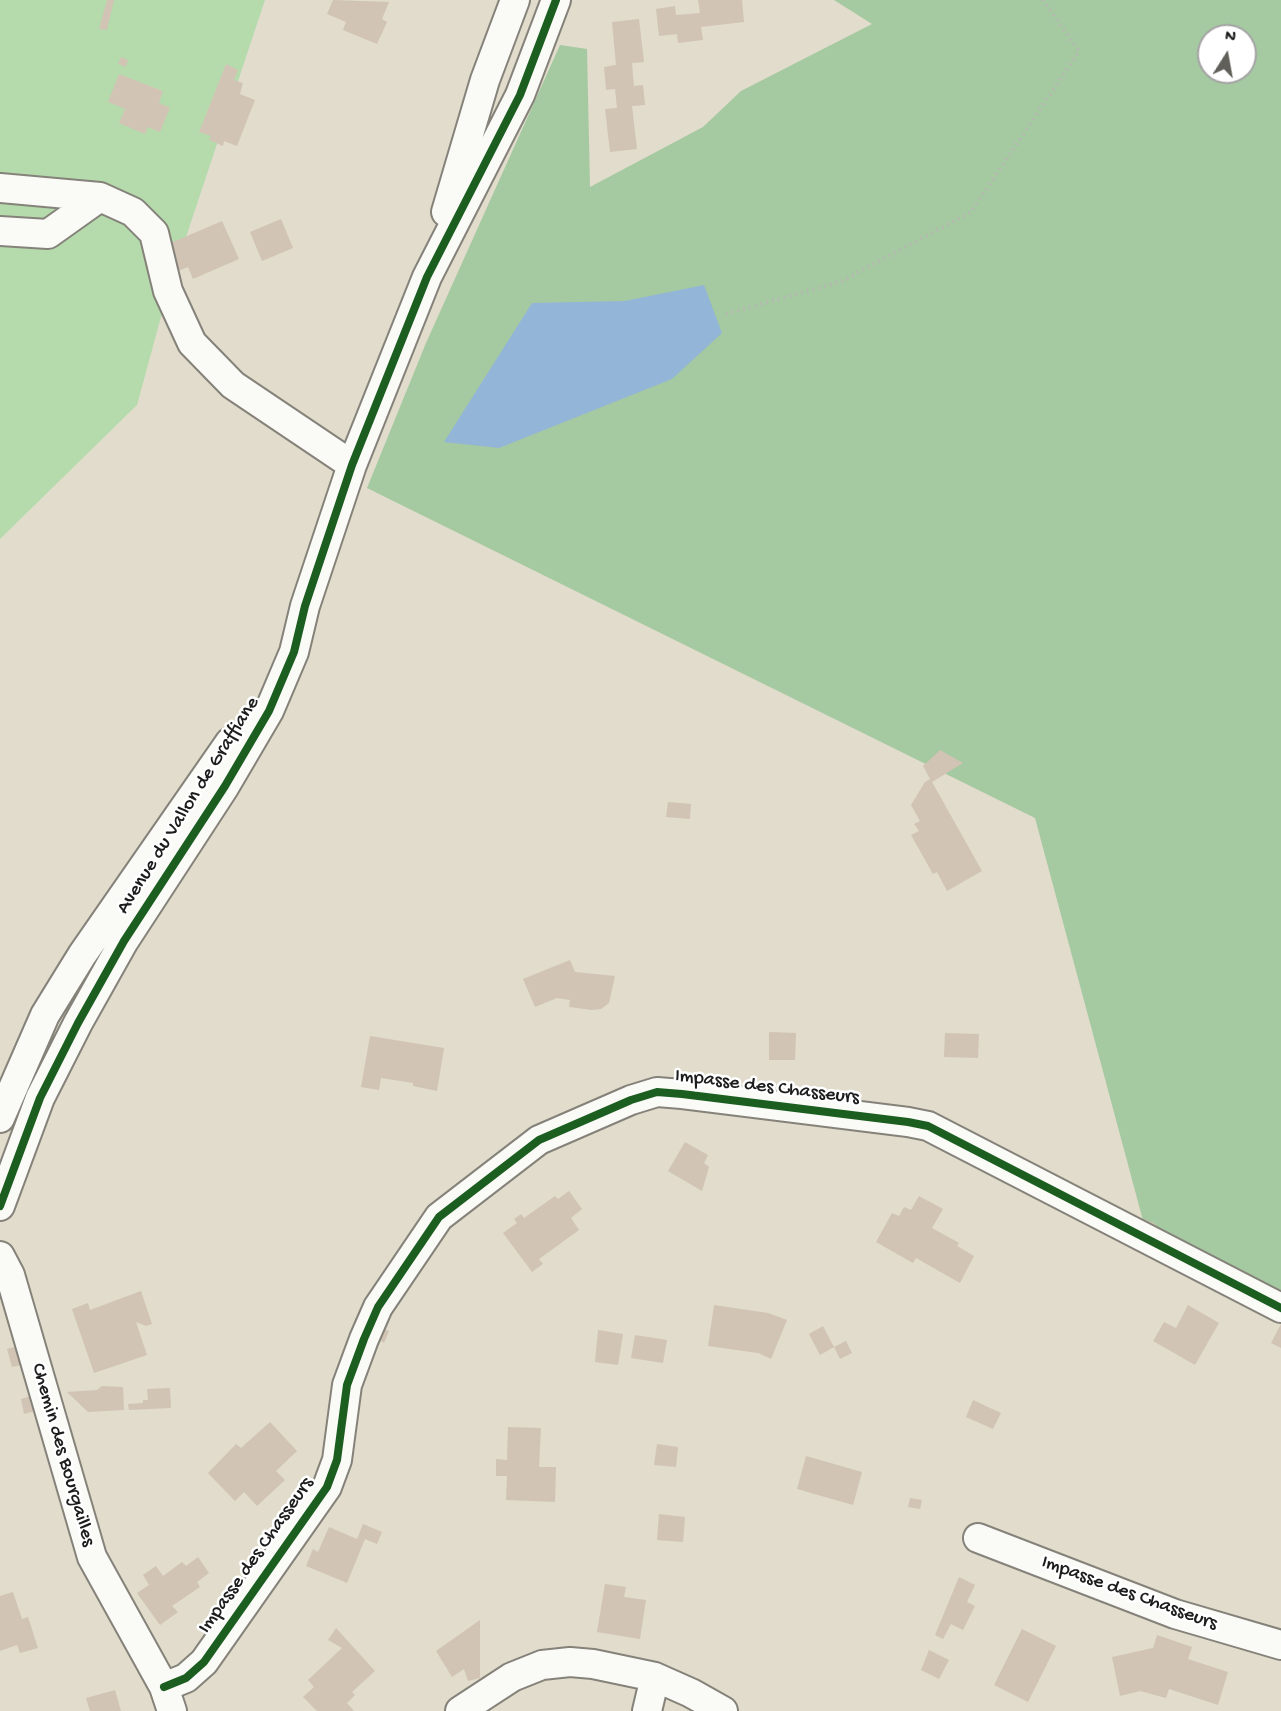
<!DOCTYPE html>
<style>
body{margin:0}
#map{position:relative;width:1281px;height:1711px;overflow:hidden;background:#e1dccb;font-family:"Gochi Hand",sans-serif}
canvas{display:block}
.north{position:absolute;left:1197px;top:24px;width:60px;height:60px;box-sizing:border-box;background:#fff;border:2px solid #a4a4a4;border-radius:50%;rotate:11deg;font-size:16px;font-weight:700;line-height:24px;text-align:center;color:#1c1c1c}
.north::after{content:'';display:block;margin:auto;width:21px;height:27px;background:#615f59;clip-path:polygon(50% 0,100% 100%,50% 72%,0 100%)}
</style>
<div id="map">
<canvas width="1281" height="1711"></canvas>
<div class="north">N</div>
</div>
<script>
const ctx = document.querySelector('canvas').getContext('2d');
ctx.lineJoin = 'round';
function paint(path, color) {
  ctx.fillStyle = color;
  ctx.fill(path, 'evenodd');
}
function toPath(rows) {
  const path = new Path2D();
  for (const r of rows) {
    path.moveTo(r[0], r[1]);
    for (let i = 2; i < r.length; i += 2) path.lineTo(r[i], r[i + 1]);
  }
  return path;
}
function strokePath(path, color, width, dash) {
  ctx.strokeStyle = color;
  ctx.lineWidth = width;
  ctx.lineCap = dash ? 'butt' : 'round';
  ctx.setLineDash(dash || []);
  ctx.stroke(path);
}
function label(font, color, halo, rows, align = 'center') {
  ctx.font = font + ' "Gochi Hand",sans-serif';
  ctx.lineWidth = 5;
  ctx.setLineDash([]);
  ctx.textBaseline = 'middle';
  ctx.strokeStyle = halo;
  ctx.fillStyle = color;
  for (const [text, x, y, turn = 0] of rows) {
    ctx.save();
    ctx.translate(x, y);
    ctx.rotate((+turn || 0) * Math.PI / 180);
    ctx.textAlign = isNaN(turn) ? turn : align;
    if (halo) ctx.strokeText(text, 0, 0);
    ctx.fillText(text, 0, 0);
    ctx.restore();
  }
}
paint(toPath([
 [0,0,265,0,168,291,137,405,0,539]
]), '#b5dbad');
paint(toPath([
 [834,0,1281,0,1281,1301,1148,1239,1035,818,367,488,426,343,560,45,587,49,590,187,703,127,741,91,872,24],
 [1209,36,1245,36,1245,72,1209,72]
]), '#a5c9a1');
paint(toPath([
 [704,285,722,333,672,379,499,448,444,442,532,303,625,301]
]), '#93b6d8');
paint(toPath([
 [107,0,114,0,107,30,99,29],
 [333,0,389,2,382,19,387,22,377,44,343,30,346,22,327,14],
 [698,0,742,0,744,22,701,27,703,40,678,43,677,34,659,36,656,9,675,6,676,15,700,13],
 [639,19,644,62,632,63,634,86,643,85,645,105,632,106,637,149,610,152,605,109,617,108,615,89,606,90,604,67,616,65,612,22],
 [121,57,128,60,126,67,118,64],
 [226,64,238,70,234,80,243,83,240,94,255,100,237,146,224,141,223,146,209,140,211,136,199,132],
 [119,74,163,91,159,103,170,108,160,132,148,127,145,134,119,123,125,109,108,102],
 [281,219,293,248,262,261,250,232],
 [222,221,239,259,193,279,188,267,173,273,166,245],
 [940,750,963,763,932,782,982,871,947,891,937,872,933,874,911,835,919,831,914,824,920,821,911,805,925,782,930,779,923,766],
 [668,802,691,804,690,819,666,817],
 [570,960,575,972,615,976,609,1003,601,1009,592,1010,569,1007,570,1000,557,998,535,1007,523,979],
 [769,1032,796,1033,795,1060,769,1060],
 [945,1033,979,1034,978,1058,944,1057],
 [370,1036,444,1048,437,1091,413,1086,413,1083,381,1078,379,1090,361,1087],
 [685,1142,708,1155,704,1163,709,1167,702,1191,668,1171],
 [569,1191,582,1209,571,1218,579,1230,539,1259,543,1264,532,1272,503,1233,517,1223,514,1219,521,1214,524,1218,555,1196,558,1199],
 [919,1196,943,1209,932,1228,959,1243,957,1246,974,1256,960,1283,916,1258,913,1263,876,1242,892,1213,899,1216,904,1207,911,1210],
 [1141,1218,1156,1224,1153,1231,1138,1224],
 [141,1291,152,1324,146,1326,136,1322,147,1355,94,1373,72,1309,88,1303,90,1310],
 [714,1305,768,1313,787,1320,771,1359,758,1353,708,1346],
 [1188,1305,1219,1323,1195,1365,1153,1341,1164,1322,1176,1328],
 [1281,1324,1281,1348,1271,1343],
 [823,1326,834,1347,820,1355,809,1334],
 [382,1328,389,1331,384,1343,378,1339],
 [598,1330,623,1334,618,1365,595,1362],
 [635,1335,667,1340,663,1363,631,1358],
 [846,1341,852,1353,840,1359,834,1347],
 [18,1346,22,1365,12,1367,7,1349],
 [102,1386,123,1387,124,1410,88,1412,67,1392,97,1390],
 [170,1388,171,1408,129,1410,128,1404,143,1403,143,1400,148,1400,147,1389],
 [31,1396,35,1411,24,1414,21,1399],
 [973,1400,1001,1413,993,1429,966,1417],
 [270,1422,297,1451,276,1471,285,1480,257,1506,244,1492,235,1501,208,1473,236,1444,241,1448],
 [508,1427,541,1428,539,1467,556,1467,555,1502,506,1500,507,1476,496,1476,496,1459,507,1460],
 [657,1444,678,1447,676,1467,654,1465],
 [806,1456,862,1472,853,1505,797,1489],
 [910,1498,922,1500,920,1509,908,1507],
 [659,1514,685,1517,683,1542,657,1540],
 [363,1524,382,1532,377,1544,365,1539,347,1583,306,1566,313,1549,318,1552,329,1527,357,1539],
 [198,1557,209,1573,197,1582,200,1587,172,1606,178,1612,160,1625,137,1593,149,1585,143,1575,156,1566,163,1576,182,1562,186,1566],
 [959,1577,975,1585,967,1602,975,1606,963,1630,951,1624,943,1639,935,1635],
 [605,1584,626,1587,624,1597,646,1600,640,1639,597,1632],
 [13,1592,22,1619,28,1617,38,1648,20,1653,17,1645,0,1651,0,1596],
 [480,1620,480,1678,468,1681,464,1669,452,1677,436,1651],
 [336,1628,375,1671,352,1692,355,1695,347,1703,354,1711,317,1711,303,1697,314,1687,308,1680,342,1648,328,1640],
 [1022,1629,1056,1646,1028,1702,994,1685],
 [1157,1635,1192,1647,1188,1659,1228,1672,1218,1705,1169,1689,1166,1698,1140,1691,1120,1696,1112,1657,1153,1648],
 [929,1650,949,1660,939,1679,921,1670],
 [115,1690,121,1711,90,1711,86,1698]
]), '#d1c4b4');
const minor = toPath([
 [0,188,100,197,133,212,154,233,168,291,192,343,233,385,352,465],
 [446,212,485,80,515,0],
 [0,231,48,234,100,197],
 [0,1118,45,1015,82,955,230,742],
 [0,1206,40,1098,78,1023,124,941,225,786,269,711,294,652,305,606,352,465,427,277,520,95,556,0],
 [0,1256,10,1275,92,1557,164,1687,172,1711],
 [978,1538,1175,1614,1281,1645],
 [164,1687,186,1678,204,1662,327,1487,337,1460,347,1385,364,1339,378,1307,439,1217,539,1140,631,1100,657,1092,682,1094,908,1122,928,1126,1281,1308],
 [460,1711,512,1677,542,1665,570,1662,593,1664,655,1677,691,1693,723,1711],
 [647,1711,655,1677]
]);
strokePath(minor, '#85827a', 32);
strokePath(toPath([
 [726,314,842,281,971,212,1079,51,1043,0]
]), '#b7b7b3', 4, [1.5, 4.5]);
strokePath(minor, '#fafaf7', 28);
strokePath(toPath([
 [0,1206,40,1098,78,1023,124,941,225,786,269,711,294,652,305,606,352,465,427,277,520,95,556,0],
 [164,1687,186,1678,204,1662,327,1487,337,1460,347,1385,364,1339,378,1307,439,1217,539,1140,631,1100,657,1092,682,1094,908,1122,928,1126,1281,1308]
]), '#1b5e20', 8);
label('20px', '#1c1c1c', '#fff', [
 ["Avenue du Vallon de Graffiane",189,806,-58],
 ["Impasse des Chasseurs",767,1088,7],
 ["Chemin des Bourgailles",62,1455,74],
 ["Impasse des Chasseurs",257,1556,-55],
 ["Impasse des Chasseurs",1129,1594,20]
]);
</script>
